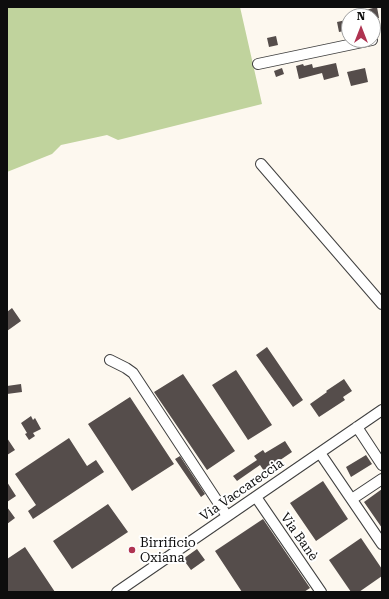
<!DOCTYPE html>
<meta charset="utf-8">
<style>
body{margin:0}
#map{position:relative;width:389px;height:599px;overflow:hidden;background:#fdf8ef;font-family:"Roboto Serif",serif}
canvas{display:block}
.frame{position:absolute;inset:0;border:8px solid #0d0d0d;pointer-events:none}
.north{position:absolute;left:341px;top:8px;width:40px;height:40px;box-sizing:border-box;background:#fff;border:1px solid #9e9e9e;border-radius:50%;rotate:0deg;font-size:11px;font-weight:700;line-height:16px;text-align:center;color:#0d0d0d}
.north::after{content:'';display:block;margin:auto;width:14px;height:18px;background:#af3351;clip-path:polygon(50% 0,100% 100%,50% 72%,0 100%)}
</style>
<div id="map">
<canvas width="389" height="599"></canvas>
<div class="frame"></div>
<div class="north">N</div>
</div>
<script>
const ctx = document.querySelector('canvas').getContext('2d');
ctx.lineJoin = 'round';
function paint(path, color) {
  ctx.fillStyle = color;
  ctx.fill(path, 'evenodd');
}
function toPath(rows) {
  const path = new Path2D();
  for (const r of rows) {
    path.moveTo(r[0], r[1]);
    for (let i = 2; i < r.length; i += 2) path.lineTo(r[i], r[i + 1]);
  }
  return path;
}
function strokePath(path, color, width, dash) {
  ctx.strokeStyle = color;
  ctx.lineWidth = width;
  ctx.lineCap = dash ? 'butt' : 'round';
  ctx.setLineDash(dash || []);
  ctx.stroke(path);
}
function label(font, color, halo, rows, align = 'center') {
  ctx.font = font + ' "Roboto Serif",serif';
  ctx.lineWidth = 4;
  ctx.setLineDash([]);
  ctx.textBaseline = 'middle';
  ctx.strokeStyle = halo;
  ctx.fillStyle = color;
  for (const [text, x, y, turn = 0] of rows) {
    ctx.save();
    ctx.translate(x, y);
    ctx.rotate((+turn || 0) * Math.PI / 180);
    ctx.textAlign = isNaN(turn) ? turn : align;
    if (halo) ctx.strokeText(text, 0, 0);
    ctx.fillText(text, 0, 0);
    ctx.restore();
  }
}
paint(toPath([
 [7,7,240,7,262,104,118,140,107,135,61,145,52,154,7,172]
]), '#c0d39d');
paint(toPath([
 [373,7,377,7,379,18,373,19,373,16,367,16,366,10,373,8],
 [346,20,349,30,339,32,337,22],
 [276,36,278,45,269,47,267,38],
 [336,63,339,76,324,80,322,73,299,79,296,66,303,64,304,66,312,64,313,68],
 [282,68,284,74,276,77,274,71],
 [365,68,368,82,351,86,347,72],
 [12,308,21,321,7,331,7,312],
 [267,347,303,400,293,407,256,355],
 [236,370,272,425,248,440,212,385],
 [183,374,235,451,207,470,154,392],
 [344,379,352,391,343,397,345,400,319,417,310,404,327,392,326,391],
 [21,384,22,392,7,394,7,386],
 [130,397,174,464,132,491,88,424],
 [31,416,33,420,35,418,41,429,33,433,35,436,29,440,25,434,27,433,21,423],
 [7,438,15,450,7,455],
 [69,438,87,466,96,460,104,472,33,519,28,511,36,505,15,474],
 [285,441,292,452,264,471,260,465,237,481,233,476,257,460,254,456,263,450,265,453],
 [366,455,372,464,351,477,346,467],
 [180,456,205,494,201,497,175,459],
 [323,481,348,519,316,541,290,503],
 [7,482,16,496,7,502],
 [382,489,382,528,364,502],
 [108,504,128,532,72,569,53,541],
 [7,507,15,518,7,524],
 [263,519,310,588,304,592,242,592,215,551],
 [361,538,382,569,382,576,359,592,351,592,329,560],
 [25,547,55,592,7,592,7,559],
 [197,549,205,560,191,570,183,559]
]), '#554d4b');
const minor = toPath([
 [258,64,372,40],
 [261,164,382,304],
 [110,360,126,368,133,373,227,516],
 [357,427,382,465],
 [320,453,382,544],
 [256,497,321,592],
 [352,499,382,479],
 [117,592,382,410]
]);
strokePath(minor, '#404040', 12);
strokePath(minor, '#fff', 10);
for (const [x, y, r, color] of [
 [132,550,4,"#af3351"]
]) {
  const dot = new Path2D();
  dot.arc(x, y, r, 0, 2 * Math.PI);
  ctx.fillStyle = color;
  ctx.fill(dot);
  strokePath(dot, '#fff', 1.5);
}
label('13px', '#0d0d0d', '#fff', [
 ["Via Vaccareccia",242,490,-35],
 ["Via Banè",299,537,55]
]);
label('13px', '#0d0d0d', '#fff', [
 ["Birrificio",140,543],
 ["Oxiana",140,558]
], 'left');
</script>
